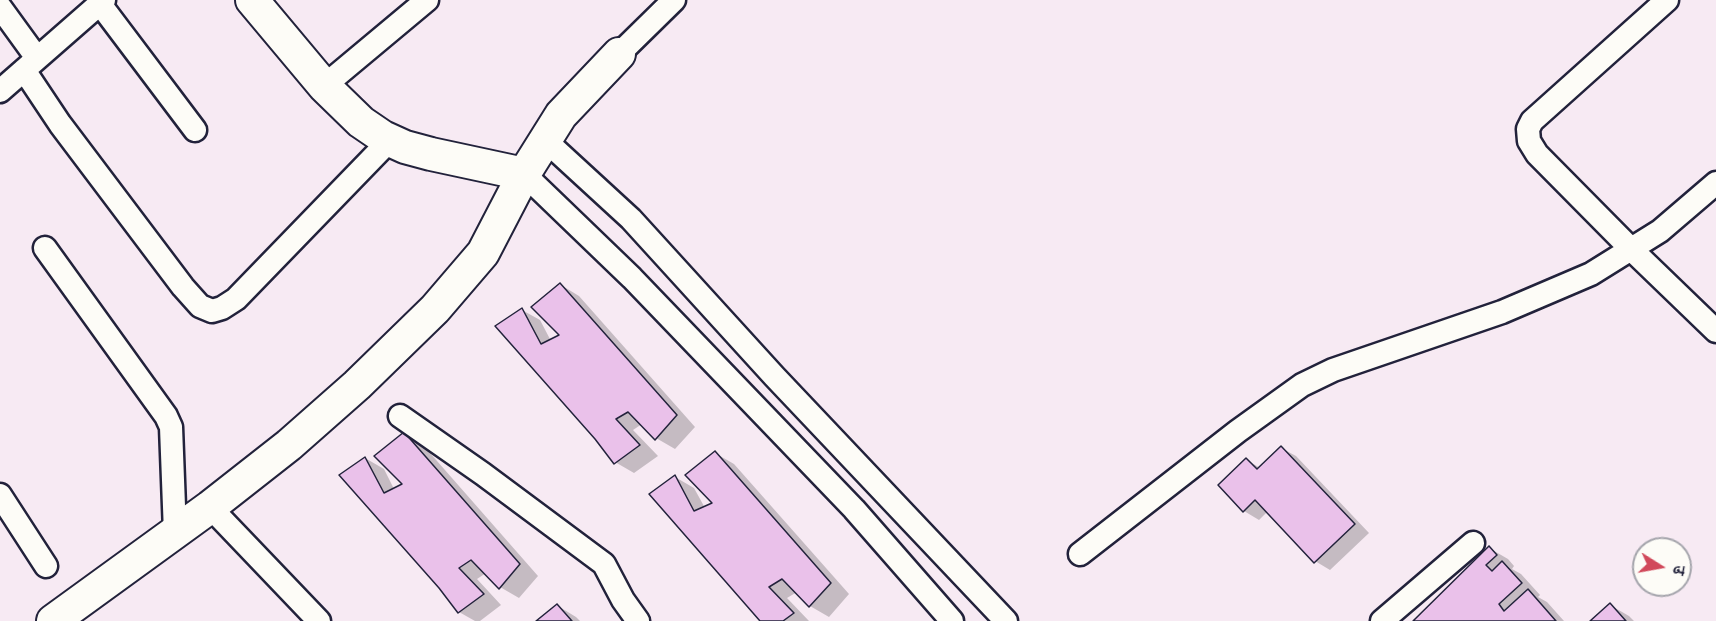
<!DOCTYPE html>
<meta charset="utf-8">
<style>
body{margin:0}
#map{position:relative;width:1716px;height:621px;overflow:hidden;background:#f7eaf3;font-family:Dekko,"Playpen Sans Deva",sans-serif}
canvas{display:block}
.north{position:absolute;left:1632px;top:537px;width:60px;height:60px;box-sizing:border-box;background:#fdfcf7;border:2px solid #a5a5ac;border-radius:50%;rotate:101deg;font-size:16px;font-weight:700;line-height:24px;text-align:center;color:#22223b}
.north::after{content:'';display:block;margin:auto;width:21px;height:27px;background:#d1495b;clip-path:polygon(50% 0,100% 100%,50% 72%,0 100%)}
</style>
<div id="map">
<canvas width="1716" height="621"></canvas>
<div class="north">उ</div>
</div>
<script>
const ctx = document.querySelector('canvas').getContext('2d');
ctx.lineJoin = 'round';
function paint(path, color) {
  ctx.fillStyle = color;
  ctx.fill(path, 'evenodd');
}
function toPath(rows) {
  const path = new Path2D();
  for (const r of rows) {
    path.moveTo(r[0], r[1]);
    for (let i = 2; i < r.length; i += 2) path.lineTo(r[i], r[i + 1]);
  }
  return path;
}
function strokePath(path, color, width, dash) {
  ctx.strokeStyle = color;
  ctx.lineWidth = width;
  ctx.lineCap = dash ? 'butt' : 'round';
  ctx.setLineDash(dash || []);
  ctx.stroke(path);
}
paint(toPath([
 [561,285,579,296,695,427,675,449,656,438,642,424,633,430,658,456,634,473,615,462,597,438,497,327,522,310,540,320,551,341,561,336],
 [404,434,423,445,538,576,519,598,500,587,486,573,477,579,501,605,480,621,475,621,459,612,440,587,341,476,365,458,384,469,394,489,405,485],
 [1281,448,1296,456,1369,533,1330,570,1315,561,1268,511,1259,520,1244,511,1220,486,1247,460,1260,468],
 [715,453,734,464,849,594,829,617,810,606,797,592,787,598,809,621,762,621,652,494,675,477,694,488,705,508,715,504],
 [1489,548,1508,559,1514,566,1512,569,1521,574,1540,595,1538,597,1547,602,1564,621,1415,621],
 [1610,605,1629,616,1634,621,1592,621],
 [558,606,576,617,580,621,539,621]
]), '#0003');
const building = toPath([
 [560,283,677,415,655,440,628,412,616,419,640,445,614,464,595,439,495,326,522,308,541,344,559,335,531,307,560,283],
 [404,432,520,564,499,589,471,560,459,568,484,594,458,613,439,588,339,475,365,457,384,493,402,484,374,456,404,432],
 [1281,446,1355,524,1314,563,1255,500,1243,512,1218,485,1246,458,1257,469,1281,446],
 [715,451,831,583,809,607,782,579,769,587,794,613,783,621,760,621,649,494,675,475,694,511,712,503,685,475,715,451],
 [1489,546,1497,555,1486,565,1492,571,1502,561,1522,583,1499,604,1504,611,1528,589,1556,621,1413,621,1489,546],
 [1610,603,1626,621,1590,621,1610,603],
 [557,604,572,621,536,621,557,604]
]);
paint(building, '#eac1ea');
strokePath(building, '#22223b', 1.5);
const street = toPath([
 [1667,0,1532,121,1528,129,1529,141,1537,154,1631,249,1716,331],
 [100,4,195,130],
 [0,7,37,58],
 [619,54,674,0],
 [24,70,60,124,183,287,200,306,212,311,222,308,236,299,390,140],
 [324,86,427,0],
 [0,91,104,0],
 [545,140,631,219,774,376,1006,621],
 [524,174,632,278,854,509,952,621],
 [45,248,166,416,171,427,175,533],
 [400,416,483,474,604,564,623,600,638,621],
 [0,495,46,566],
 [210,507,319,621],
 [1080,554,1238,431,1302,385,1333,370,1502,312,1591,274,1660,231,1716,183],
 [1382,621,1473,543]
]);
const secondary = toPath([
 [252,0,324,86,361,122,383,137,405,147,431,154,524,174],
 [53,621,210,507,289,445,357,385,435,309,483,253,524,174,561,115,619,54]
]);
strokePath(street, '#22223b', 27);
strokePath(secondary, '#22223b', 36);
strokePath(street, '#fdfcf7', 22);
strokePath(secondary, '#fdfcf7', 32);
</script>
